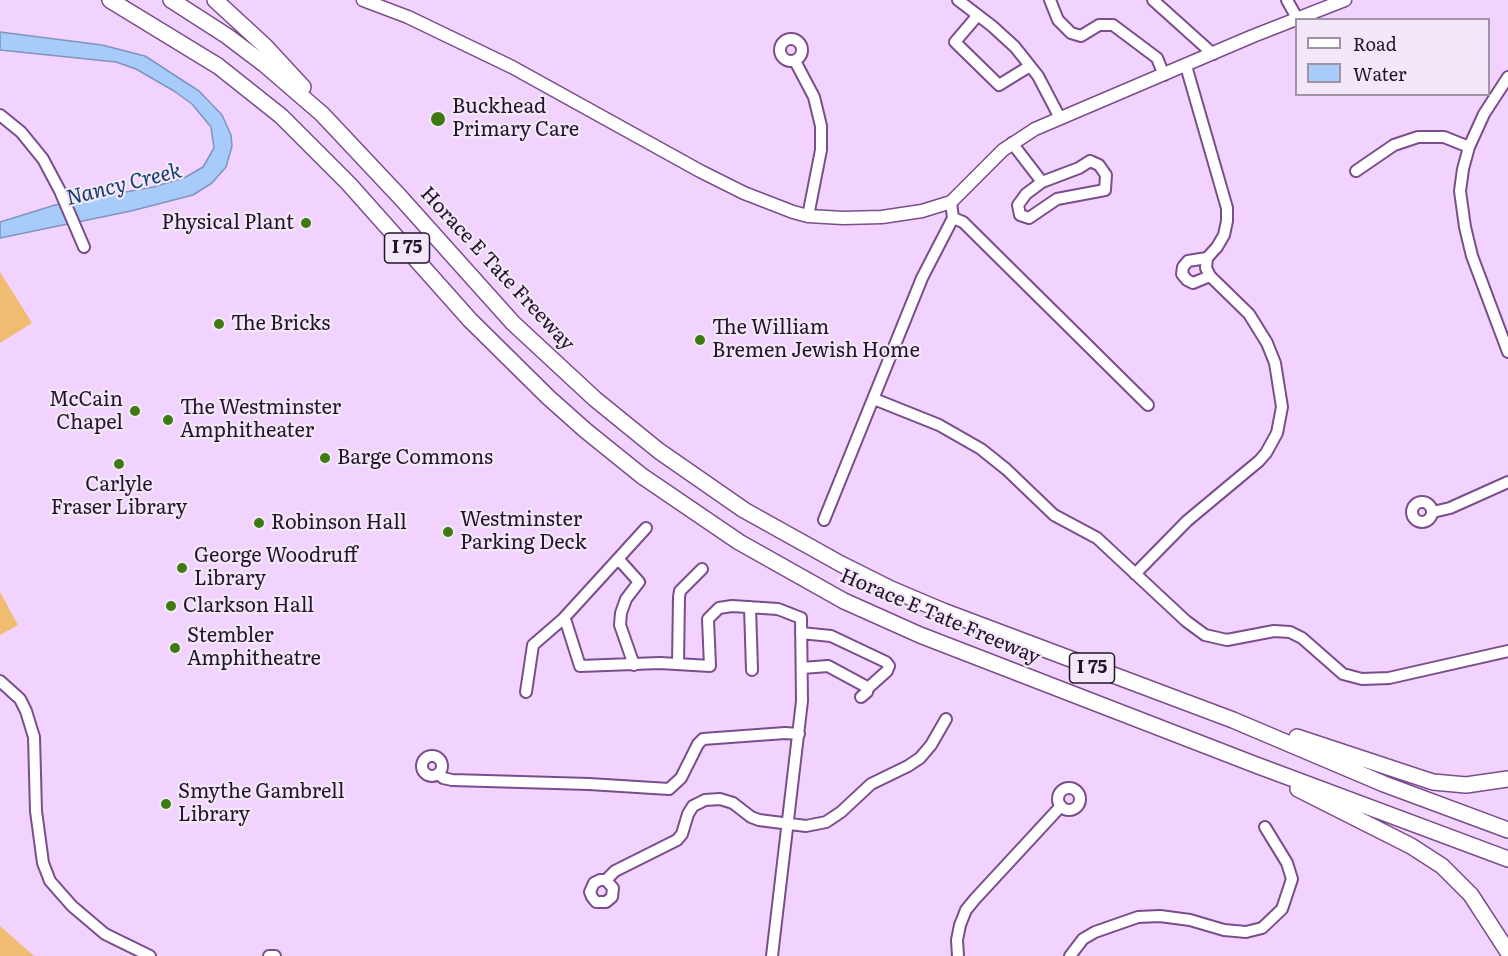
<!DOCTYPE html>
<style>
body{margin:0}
#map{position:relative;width:1508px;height:956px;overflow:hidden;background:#f1d3fe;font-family:Literata,serif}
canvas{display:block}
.legend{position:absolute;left:1295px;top:18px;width:195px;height:78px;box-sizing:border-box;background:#f2e8f7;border:2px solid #a093a6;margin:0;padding:8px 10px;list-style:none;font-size:18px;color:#25132d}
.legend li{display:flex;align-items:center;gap:12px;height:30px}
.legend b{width:30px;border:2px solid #a093a6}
</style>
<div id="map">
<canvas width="1508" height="956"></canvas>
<ul class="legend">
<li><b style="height:8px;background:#fff"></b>Road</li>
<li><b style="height:16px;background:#a7cbfb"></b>Water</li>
</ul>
</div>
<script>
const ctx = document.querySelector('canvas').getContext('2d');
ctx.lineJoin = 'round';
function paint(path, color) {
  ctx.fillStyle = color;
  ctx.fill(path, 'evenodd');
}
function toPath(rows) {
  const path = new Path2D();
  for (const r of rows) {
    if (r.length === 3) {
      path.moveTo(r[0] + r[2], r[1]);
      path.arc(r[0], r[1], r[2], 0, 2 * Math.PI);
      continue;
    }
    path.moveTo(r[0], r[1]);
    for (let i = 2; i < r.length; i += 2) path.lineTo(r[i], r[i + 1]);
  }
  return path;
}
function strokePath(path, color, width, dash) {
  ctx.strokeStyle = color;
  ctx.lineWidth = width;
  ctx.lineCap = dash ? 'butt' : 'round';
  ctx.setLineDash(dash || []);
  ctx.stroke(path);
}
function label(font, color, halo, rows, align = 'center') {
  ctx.font = font + ' Literata,serif';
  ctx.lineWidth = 4.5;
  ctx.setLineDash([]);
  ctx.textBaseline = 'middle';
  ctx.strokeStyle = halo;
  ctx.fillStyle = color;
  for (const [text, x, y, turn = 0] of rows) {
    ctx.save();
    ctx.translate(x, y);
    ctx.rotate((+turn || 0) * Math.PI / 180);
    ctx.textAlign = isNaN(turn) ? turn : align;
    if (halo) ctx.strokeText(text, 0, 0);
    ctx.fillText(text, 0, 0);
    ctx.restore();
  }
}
paint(toPath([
 [0,272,32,323,0,343],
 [0,592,18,625,0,635],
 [0,926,34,956,0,956]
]), '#f0bc71');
const water = toPath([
 [0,32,102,45,145,56,199,91,222,115,231,135,232,146,226,167,212,183,193,195,131,211,0,238,0,222,55,205,153,187,184,178,203,167,214,148,211,127,192,104,174,91,136,69,116,62,0,50,0,32]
]);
paint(water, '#a7cbfb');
strokePath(water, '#8094bd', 1.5);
const minor = toPath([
 [958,0,992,26,1015,47,1038,76,1060,118],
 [1050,0,1058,20,1071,33,1081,36,1099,25,1113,25,1157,58,1164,75],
 [1153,0,1213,54],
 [1287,0,1297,18],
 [978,15,955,42,999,85,1030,66],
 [791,50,11],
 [795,61,814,97,821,126,821,150,808,216],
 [1508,77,1484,114,1469,147,1463,169,1460,191,1465,227,1472,256,1508,352],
 [0,115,21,132,43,159,60,191,84,247],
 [1012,143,1042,182],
 [1090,161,1099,165,1106,175,1105,190,1057,199,1029,218,1020,215,1018,205,1026,194,1042,182,1079,168,1090,161],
 [1356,171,1394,145,1418,137,1444,137,1469,147],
 [953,218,963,222,1148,405],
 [1207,258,1188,261,1183,267,1182,274,1187,280,1193,283,1210,276],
 [874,399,939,425,981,449,1006,469,1054,515,1097,538,1186,621,1205,635,1227,640,1274,631,1290,632,1302,638,1343,674,1362,679,1389,678,1508,651],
 [1422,512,10],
 [1433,512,1450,508,1508,482],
 [824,520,922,278,953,218,951,202],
 [616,561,646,528],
 [1135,574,1187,521,1259,461,1266,453,1277,433,1282,407,1275,363,1267,343,1249,314,1210,276,1206,268,1207,258,1217,247,1224,235,1227,221,1227,208,1186,66],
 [750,607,752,670],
 [563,619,616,561,622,563,639,582,626,599,621,613,620,625,634,665],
 [801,633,831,636,886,662,889,666,887,671,868,688],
 [678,664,679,597,680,591,702,569],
 [802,668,828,666,865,686,868,688,867,692,861,697],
 [0,681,20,699,26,711,34,737,36,811,43,863,50,881,72,906,105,934,150,956],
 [526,692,533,645,563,619,566,622,580,666,660,663,710,666,708,619,719,608,732,606,778,609,801,618,802,701,772,956],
 [432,766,10],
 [439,774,443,778,452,780,589,784,669,789,681,778,698,744,703,739,785,733,799,734],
 [1069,799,11],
 [606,880,613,888,612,897,606,902,596,902,592,897,590,892,594,883,600,880,606,880,615,871,677,840,682,834,688,814,693,806,705,800,720,799,733,803,751,817,759,820,806,826,826,822,841,812,871,784,908,766,920,758,931,745,946,719],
 [269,956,275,956],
 [958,956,957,940,960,925,966,910,975,899,1061,806],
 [1070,956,1083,939,1095,932,1138,917,1160,916,1190,920,1224,930,1246,932,1262,928,1282,909,1292,879,1287,863,1265,827]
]);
const major = toPath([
 [363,0,408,17,512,67,700,171,744,193,793,212,808,216,843,218,882,217,922,211,951,202,1003,150,1035,129,1253,36,1345,0]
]);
const highway = toPath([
 [110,0,218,66,281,116,349,184,470,320,548,397,585,430,642,476,739,542,844,601,920,635,1256,765,1508,859],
 [171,0,227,36,264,64,322,114,401,198,513,323,595,399,659,451,744,510,841,564,891,589,943,611,1233,720,1384,784,1508,830],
 [215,0,265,46,303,87],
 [1297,737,1433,782,1466,785,1508,779],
 [1298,789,1411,846,1442,866,1471,895,1508,952]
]);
strokePath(minor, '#7a4d8c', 14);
strokePath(major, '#7a4d8c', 15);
strokePath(highway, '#7a4d8c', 18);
strokePath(minor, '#fff', 10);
strokePath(major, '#fff', 12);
strokePath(highway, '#fff', 15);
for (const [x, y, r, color] of [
 [438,119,8,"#3e7911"],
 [306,223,6,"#3e7911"],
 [219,324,6,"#3e7911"],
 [700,340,6,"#3e7911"],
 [135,411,6,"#3e7911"],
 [168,420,6,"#3e7911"],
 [325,458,6,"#3e7911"],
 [119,464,6,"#3e7911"],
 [259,523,6,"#3e7911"],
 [448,532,6,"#3e7911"],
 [182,568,6,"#3e7911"],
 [171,606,6,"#3e7911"],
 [175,648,6,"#3e7911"],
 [166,804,6,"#3e7911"]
]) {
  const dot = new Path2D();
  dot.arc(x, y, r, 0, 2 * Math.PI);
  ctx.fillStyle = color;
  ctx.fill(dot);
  strokePath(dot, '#f2e8f7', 2);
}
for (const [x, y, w] of [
 [407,248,45],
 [1092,668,45]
]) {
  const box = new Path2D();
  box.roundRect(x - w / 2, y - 15, w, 30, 4.5);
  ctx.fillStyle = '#f2e8f7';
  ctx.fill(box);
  strokePath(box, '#25132d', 1.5);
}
label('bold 18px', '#25132d', null, [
 ["I 75",407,248],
 ["I 75",1092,668]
]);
label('20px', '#25132d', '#f2e8f7', [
 ["Buckhead",452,107],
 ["Primary Care",452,130],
 ["Physical Plant",294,223,"right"],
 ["The Bricks",231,324],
 ["The William",712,328],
 ["Bremen Jewish Home",712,351],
 ["McCain",123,400,"right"],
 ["Chapel",123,423,"right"],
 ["The Westminster",180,408],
 ["Amphitheater",180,431],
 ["Barge Commons",337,458],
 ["Carlyle",119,485,"center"],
 ["Fraser Library",119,508,"center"],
 ["Westminster",460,520],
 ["Parking Deck",460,543],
 ["Robinson Hall",271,523],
 ["George Woodruff",194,556],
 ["Library",194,579],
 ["Clarkson Hall",183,606],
 ["Stembler",187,636],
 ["Amphitheatre",187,659],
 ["Smythe Gambrell",178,792],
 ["Library",178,815]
], 'left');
label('20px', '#25132d', '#f2e8f7', [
 ["Horace E Tate Freeway",497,269,47],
 ["Horace E Tate Freeway",940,617,23]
]);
label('italic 21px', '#143c6e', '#f2e8f7', [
 ["Nancy Creek",124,185,-14]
]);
</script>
